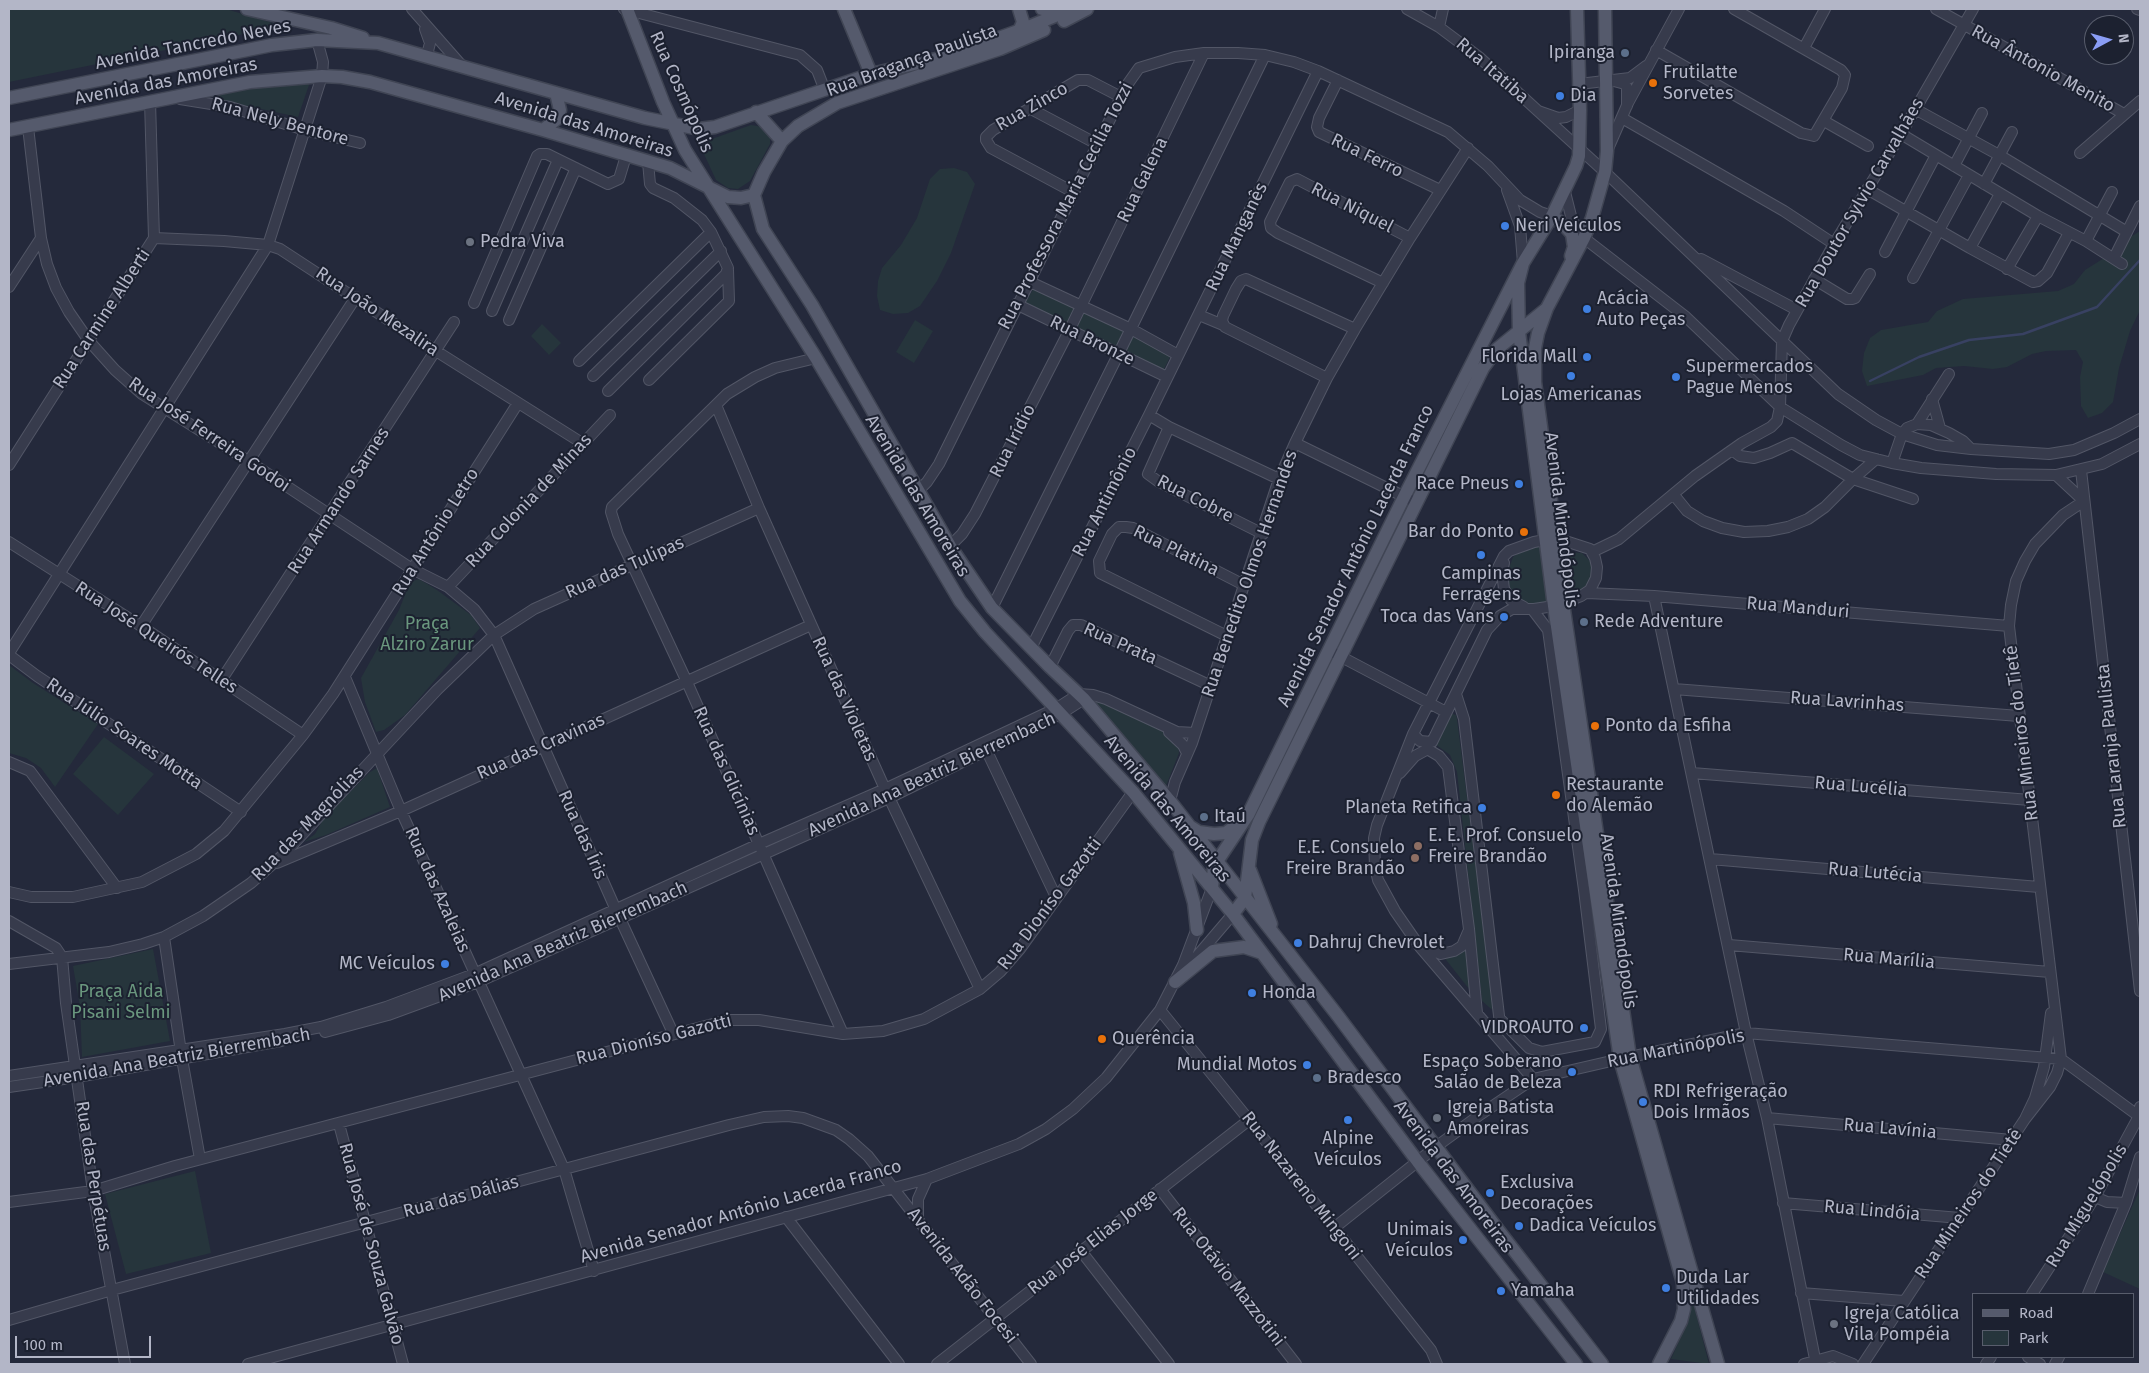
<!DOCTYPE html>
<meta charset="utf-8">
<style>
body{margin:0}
#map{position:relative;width:2149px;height:1373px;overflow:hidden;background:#24293b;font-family:"Fira Sans",sans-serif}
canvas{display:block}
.frame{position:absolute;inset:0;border:10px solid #b3b6c7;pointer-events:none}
.legend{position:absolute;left:1972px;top:1293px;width:162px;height:65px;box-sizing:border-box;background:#1c2130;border:1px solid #585d6c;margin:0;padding:6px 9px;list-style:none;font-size:15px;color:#b3b6c7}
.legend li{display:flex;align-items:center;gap:10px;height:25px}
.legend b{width:25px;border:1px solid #585d6c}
.north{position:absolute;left:2084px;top:15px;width:50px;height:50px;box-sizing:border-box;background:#1c2130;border:1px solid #585d6c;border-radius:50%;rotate:84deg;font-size:14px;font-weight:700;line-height:20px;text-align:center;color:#b3b6c7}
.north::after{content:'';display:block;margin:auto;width:18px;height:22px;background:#8a9df5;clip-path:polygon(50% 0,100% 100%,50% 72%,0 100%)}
.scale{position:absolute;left:15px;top:1336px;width:136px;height:22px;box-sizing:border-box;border:2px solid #b3b6c7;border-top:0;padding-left:6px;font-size:15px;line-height:18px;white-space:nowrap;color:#b3b6c7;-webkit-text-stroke:4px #1c2130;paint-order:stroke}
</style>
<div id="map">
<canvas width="2149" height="1373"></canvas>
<div class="frame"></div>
<ul class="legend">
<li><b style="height:6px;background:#555a6c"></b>Road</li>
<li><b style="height:14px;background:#26353c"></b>Park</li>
</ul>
<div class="north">N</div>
<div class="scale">100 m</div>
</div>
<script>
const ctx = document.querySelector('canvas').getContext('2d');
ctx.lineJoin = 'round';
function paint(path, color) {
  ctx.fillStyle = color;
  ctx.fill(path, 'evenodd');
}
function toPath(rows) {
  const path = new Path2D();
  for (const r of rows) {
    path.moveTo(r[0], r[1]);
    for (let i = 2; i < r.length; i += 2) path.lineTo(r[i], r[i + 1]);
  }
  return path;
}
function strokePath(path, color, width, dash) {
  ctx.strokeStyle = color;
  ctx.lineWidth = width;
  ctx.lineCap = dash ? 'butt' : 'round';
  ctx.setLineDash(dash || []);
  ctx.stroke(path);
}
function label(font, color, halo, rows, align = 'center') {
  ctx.font = font + ' "Fira Sans",sans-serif';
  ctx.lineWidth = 4;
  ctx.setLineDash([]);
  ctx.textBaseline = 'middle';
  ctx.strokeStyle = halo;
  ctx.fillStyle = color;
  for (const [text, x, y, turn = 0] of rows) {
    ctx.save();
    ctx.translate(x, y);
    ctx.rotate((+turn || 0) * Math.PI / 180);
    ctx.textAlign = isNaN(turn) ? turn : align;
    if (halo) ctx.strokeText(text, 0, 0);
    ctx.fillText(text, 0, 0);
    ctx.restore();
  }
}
paint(toPath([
 [9,9,226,9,283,26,9,82],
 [310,82,298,117,220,100,218,92],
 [751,125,763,127,770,136,770,144,750,181,738,189,728,188,716,180,698,141,709,140],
 [954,168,967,172,975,184,951,253,937,281,920,306,908,313,893,314,880,310,877,296,878,281,882,268,901,245,917,218,930,179,940,169],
 [2140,231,2140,310,2130,331,2119,368,2113,402,2102,413,2088,418,2081,406,2080,377,2083,362,2076,350,2046,351,2032,354,2007,367,1993,369,1964,366,1936,368,1923,375,1867,386,1862,371,1864,353,1870,338,1881,330,1928,322,1937,311,1963,299,2058,291,2074,284,2085,270,2109,255,2119,244],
 [1035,286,1172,353,1162,373,1024,305],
 [915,320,933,331,914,363,896,352],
 [542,324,561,343,549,355,531,336],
 [1539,546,1542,549,1550,599,1547,605,1533,607,1520,600,1511,592,1507,574,1513,557,1522,550],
 [1566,552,1582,553,1592,563,1593,576,1588,586,1580,592,1569,596],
 [419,579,437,590,471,615,480,628,405,715,384,730,376,732,365,702,361,678,399,610,410,582],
 [9,665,33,683,98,724,55,787,41,768,26,758,9,753],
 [1085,697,1098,699,1164,730,1178,745,1179,753,1166,786],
 [1450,713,1456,715,1457,719,1491,986,1497,1014,1482,1001,1457,772,1450,755,1435,744],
 [104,737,154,774,118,815,73,774],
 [377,768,390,807,326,835,304,842,315,834,324,818,370,772],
 [1467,945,1473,994,1443,956,1460,954],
 [153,949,170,1041,82,1057,80,1007,73,966],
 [195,1171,211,1253,126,1274,105,1194],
 [2140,1189,2140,1289,2103,1272],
 [1693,1302,1709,1364,1671,1359,1686,1325]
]), '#26353c');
strokePath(toPath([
 [1870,381,1919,357,1969,340,2023,334,2097,307,2140,260]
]), '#384162', 2.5);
const minor = toPath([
 [412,9,463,67],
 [624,9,800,55,817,70,824,88],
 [1407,9,1439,27,1479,57,1538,111,1558,118,1566,117,1580,110],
 [1936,9,2124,114],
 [2137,9,2140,10],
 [1439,27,1443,9],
 [1804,48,1825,9],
 [1656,50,1801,133,1814,136,1842,88,1845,75,1841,70,1734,9],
 [422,56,428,51,430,43,425,29],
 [1338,80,1319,118,1317,127,1319,132,1440,190],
 [1614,81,1625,84,1627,88,1627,106],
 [1579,84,1630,78,1646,66],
 [180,99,230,107,305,130,360,143],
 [1031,109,1097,144],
 [1915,109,1999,155,2127,232],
 [1538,111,1605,172,1838,394,1876,420,1902,434,1937,445,1971,449,2049,454,2074,450,2114,433,2140,419],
 [1622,118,1784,211,1834,244],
 [1824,121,1868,146],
 [28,127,41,238,47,264,56,288,69,312,89,341,115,370,142,394,250,462,412,569,448,587,474,609,494,635,616,910,673,1033],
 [1901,134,2038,216,2086,241,2122,264],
 [1607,151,1628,103,1679,9],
 [2080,153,2140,101],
 [1954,166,1982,113],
 [1984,184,2012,132],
 [1867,189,1970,248,2033,282,2038,281,2047,273,2069,233],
 [1507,190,1520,226,1523,263],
 [1073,192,991,148,986,140,986,137,993,130,1078,80,1088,80,1121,97],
 [1565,192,1572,220,1584,238,1686,317,1780,407,1841,445,1860,455,1892,463,1921,468,1996,474,2056,475,2102,464,2140,444],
 [154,238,224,241,268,245,280,249,436,351,582,443],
 [2086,241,2112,192],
 [1970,248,2000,194],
 [1885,252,1936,155],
 [2114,258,2140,206],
 [1701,259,1797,310],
 [2007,269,2038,216],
 [1913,278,1969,175],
 [1814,279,1847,299,1852,299,1855,298,1870,274],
 [1028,281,1131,329,1178,355],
 [1383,283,1278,233,1271,228,1270,222,1290,182,1297,179,1410,238],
 [9,287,41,238],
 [474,303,537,156,540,154,547,154,608,184,619,179,626,156],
 [1016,304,1167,377],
 [492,311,558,160],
 [1199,315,1223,325],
 [509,320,576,168],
 [816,358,775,368,755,377,727,394,612,507,611,512,618,534,687,682,843,1034],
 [579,361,711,232],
 [593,376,721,251],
 [1327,378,1225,327,1222,321,1223,316,1236,289,1241,281,1246,279,1355,329],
 [649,380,729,301,728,270],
 [608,391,726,274,728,268,711,232,702,220,674,198,653,188,650,184,648,162],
 [1932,399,1940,428],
 [716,405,759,508,885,789,980,989],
 [1149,415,1169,427,1279,479],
 [1917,424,1949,374],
 [1169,427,1148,474,1159,482,1263,534],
 [1295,443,1411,500],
 [1732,450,1740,456,1754,458,1770,453,1792,443,1853,479,1913,499],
 [1892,463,1902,434,1907,428,1917,424,1931,425,1949,433,1963,441,1971,449],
 [9,465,154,238,150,101],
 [2081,470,2140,991],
 [2056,475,2084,501],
 [918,491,927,482,939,464,1127,85,1139,68,1175,57,1204,53,1238,53,1265,55,1294,62,1318,71,1448,132,1488,166,1520,200,1540,212,1552,216],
 [1674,495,1687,511,1703,521,1722,528,1744,532,1768,531,1788,527,1808,519,1825,507,1853,479,1876,459],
 [9,542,141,626,303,735],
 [950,546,962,534,975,514,1069,331,1204,53],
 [1592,552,1619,539,1695,476,1742,443,1771,427,1777,421,1780,407,1782,341,1789,325,1834,244,1901,134,1973,9],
 [1504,563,1502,572,1504,589,1511,600,1524,607],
 [448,587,610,415],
 [1587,593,1654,596,2009,626],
 [1654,596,1746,1033,1767,1118,1816,1364],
 [992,608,1118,355,1265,55],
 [141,626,356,297],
 [1227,636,1100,573,1099,561,1112,534,1119,527,1126,527,1133,528,1244,585],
 [1031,648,1149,415,1318,71],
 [9,653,268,245,322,76,323,62,317,40],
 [1334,653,1446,712],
 [9,655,37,676,241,812],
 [1050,667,1068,631,1073,625,1081,625,1211,686],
 [345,677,401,811,564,1169,594,1271],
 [222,679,454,322],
 [1674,689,2019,716],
 [1456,694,1464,719,1500,1024],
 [1169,732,1183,745,1187,753],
 [1413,734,1420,741,1432,742,1487,630,1500,616,1512,609,1534,609,1554,606,1581,596,1590,590,1596,578,1597,567,1595,558,1590,549,1556,538,1534,542,1509,551,1504,556,1413,734,1377,825,1374,838,1375,867,1378,880,1395,911,1420,947,1533,1079],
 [984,745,1056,897],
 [9,762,30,771,117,888],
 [1400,773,1415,756,1426,750,1429,750,1439,756,1448,767,1469,929,1477,1013],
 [1692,773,2030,800],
 [1170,801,1175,782,1192,743,1279,479,1295,443,1327,378,1355,329,1410,238,1468,148],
 [1710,859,2039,887],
 [277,863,401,811,811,625],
 [9,892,31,897,73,897,142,882,196,854,224,831,303,735,333,694,518,403],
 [9,921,56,948,62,957,66,1003,93,1191,125,1364],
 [164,937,182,1059,200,1159],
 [1729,945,2050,972],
 [1422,947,1441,954,1454,951,1462,946,1468,932],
 [1192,962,1233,914],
 [9,964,109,952,143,944,164,937,203,916,251,883,284,854,437,690,494,635,534,609,759,508],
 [1160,1010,1249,1120,1431,1350,1437,1364],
 [1500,1019,1529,1048,1542,1052,1595,1042,1601,1029,1584,890,1548,630,1532,609],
 [325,1032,388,1015,478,982,889,798,1062,713,1084,699],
 [9,1076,285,1034,321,1027,386,1007,474,974,759,844,885,789,1057,708,1079,694,1093,695,1106,699,1177,732,1195,733],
 [9,1087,77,1077,281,1041],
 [1767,1118,2012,1140],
 [2025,1119,2050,1087,2057,1073,2061,1059,2009,626,2011,605,2016,581,2025,561,2035,544,2063,515,2084,501],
 [339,1124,403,1364],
 [1160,1189,1296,1364],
 [2095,1197,2107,1202,2126,1203],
 [9,1202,93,1191,175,1166,728,1020,759,1020,843,1034,883,1031,924,1019,980,989,1000,972,1020,949,1133,792],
 [1783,1203,1960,1218],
 [786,1217,899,1364],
 [918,1220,918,1199,927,1179],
 [1334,1228,1437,1146,1481,1114,1533,1079,1620,1059,1746,1033,2061,1059,2140,1117],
 [1081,1251,1169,1364],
 [1801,1293,1904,1301],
 [2032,1294,2095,1197,2139,1116,2140,1107],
 [2088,1294,2126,1203,2140,1157],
 [9,1320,112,1290,729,1125,764,1117,788,1116,803,1118,836,1130,849,1139,868,1156,1031,1364],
 [2028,1357,2040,1364],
 [248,1364,927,1179,1019,1144,1046,1129,1073,1109,1106,1078,1160,1010,1183,965,1212,888],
 [937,1364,1249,1120],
 [1804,1364,1833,1356,1853,1364],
 [1863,1364,2025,1119,2035,1098,2044,1067,2051,1013],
 [1986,1364,1991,1357],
 [2055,1364,2059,1357]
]);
const major = toPath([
 [247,9,331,28,363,38],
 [627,9,663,102,685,150,816,358,960,601,985,632,1133,792,1233,914,1418,1162,1576,1364],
 [844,9,871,74],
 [1042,9,1061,13],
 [1605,9,1607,151,1605,172,1592,218,1584,238,1547,308,1538,333,1535,348,1535,382,1556,538,1563,603,1630,1057,1718,1364],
 [1064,21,1087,9],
 [1017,36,1023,22,1019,9],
 [9,98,272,45,317,40,378,43,645,118,699,129,715,127,871,74,949,56,1021,30,1072,9],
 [756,112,782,141],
 [9,130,250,82,322,76,342,77,370,82,543,130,670,168,728,197,741,198,754,195],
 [543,130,558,118,560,110,556,93],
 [754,195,763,229,812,305,950,546,992,608,1050,667,1084,699,1170,801,1338,1016,1499,1231,1602,1364],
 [754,195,764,172,782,141,798,126,837,103,1000,49,1044,30],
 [1552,216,1565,226,1572,234,1574,247,1571,256],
 [1523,263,1518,283,1519,332,1554,606,1620,1059,1683,1283,1684,1309,1681,1321,1659,1364],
 [1191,827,1199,832,1214,834,1226,833,1239,823],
 [1180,853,1194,903,1197,930],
 [1250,870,1271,924],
 [1212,888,1214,866,1248,815,1404,497,1523,263,1552,216,1576,166,1579,156,1580,110,1577,9],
 [1233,914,1245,898,1252,840,1259,822,1483,368,1497,349,1545,310],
 [1175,982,1213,951,1244,947,1262,953]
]);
strokePath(minor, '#525666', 12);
strokePath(major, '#404554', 15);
strokePath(minor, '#373b4c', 10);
strokePath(major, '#555a6c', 12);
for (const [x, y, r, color] of [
 [1625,53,5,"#5c6f8a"],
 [1653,83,5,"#e8710a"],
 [1560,96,5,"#3f7fe0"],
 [1505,226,5,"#3f7fe0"],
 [470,242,5,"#6b7280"],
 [1587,309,5,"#3f7fe0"],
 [1587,357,5,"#3f7fe0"],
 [1571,376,5,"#3f7fe0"],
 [1676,377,5,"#3f7fe0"],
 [1519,484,5,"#3f7fe0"],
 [1524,532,5,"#e8710a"],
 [1481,555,5,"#3f7fe0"],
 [1504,617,5,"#3f7fe0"],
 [1584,622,5,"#5c6f8a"],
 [1595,726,5,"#e8710a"],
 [1556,795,5,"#e8710a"],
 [1482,808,5,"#3f7fe0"],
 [1204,817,5,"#5c6f8a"],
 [1418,846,5,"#8d6e63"],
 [1415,858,5,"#8d6e63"],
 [1298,943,5,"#3f7fe0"],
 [445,964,5,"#3f7fe0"],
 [1252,993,5,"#3f7fe0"],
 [1584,1028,5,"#3f7fe0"],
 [1102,1039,5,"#e8710a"],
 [1307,1065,5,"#3f7fe0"],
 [1572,1072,5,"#3f7fe0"],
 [1317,1078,5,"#5c6f8a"],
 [1643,1102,5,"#3f7fe0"],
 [1437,1118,5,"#6b7280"],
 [1348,1120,5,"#3f7fe0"],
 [1490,1193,5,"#3f7fe0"],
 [1519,1226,5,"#3f7fe0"],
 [1463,1240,5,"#3f7fe0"],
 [1666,1288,5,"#3f7fe0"],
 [1501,1291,5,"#3f7fe0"],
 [1834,1324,5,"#6b7280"]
]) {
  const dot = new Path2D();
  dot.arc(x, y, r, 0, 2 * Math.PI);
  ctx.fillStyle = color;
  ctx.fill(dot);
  strokePath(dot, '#1c2130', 2);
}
label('18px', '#b3b6c7', '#1c2130', [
 ["Avenida Tancredo Neves",193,45,-11],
 ["Rua Bragança Paulista",912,61,-20],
 ["Rua Ântonio Menito",2043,69,29],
 ["Rua Itatiba",1492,71,41],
 ["Avenida das Amoreiras",166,82,-11],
 ["Rua Cosmópolis",681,92,66],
 ["Rua Zinco",1032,107,-30],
 ["Rua Nely Bentore",280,122,15],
 ["Avenida das Amoreiras",584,125,17],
 ["Rua Ferro",1367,156,26],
 ["Rua Galena",1143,180,-64],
 ["Rua Doutor Sylvio Carvalhães",1860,203,-60],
 ["Rua Professora Maria Cecília Tozzi",1066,206,-63],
 ["Rua Niquel",1352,208,27],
 ["Rua Manganês",1237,237,-64],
 ["Rua João Mezalira",377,312,34],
 ["Rua Carmine Alberti",102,319,-57],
 ["Rua Bronze",1092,341,26],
 ["Rua José Ferreira Godoi",209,435,34],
 ["Rua Irídio",1013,441,-63],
 ["Avenida das Amoreiras",917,496,59],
 ["Rua Cobre",1195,499,27],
 ["Rua Armando Sarnes",339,501,-57],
 ["Rua Colonia de Minas",529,501,-47],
 ["Rua Antimônio",1105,502,-63],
 ["Avenida Mirandópolis",1561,520,83],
 ["Rua Antônio Letro",436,532,-58],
 ["Rua Platina",1176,551,26],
 ["Avenida Senador Antônio Lacerda Franco",1356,556,-64],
 ["Rua das Tulipas",625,568,-24],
 ["Rua Benedito Olmos Hernandes",1250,574,-71],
 ["Rua Manduri",1798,608,5],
 ["Rua José Queirós Telles",156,638,33],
 ["Rua Prata",1120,644,24],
 ["Rua das Violetas",844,699,66],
 ["Rua Lavrinhas",1847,702,4],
 ["Rua Mineiros do Tietê",2022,733,-97],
 ["Rua Júlio Soares Motta",124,734,34],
 ["Rua Laranja Paulista",2112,746,-96],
 ["Rua das Cravinas",541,747,-24],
 ["Rua das Glicínias",726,771,66],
 ["Avenida Ana Beatriz Bierrembach",932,775,-25],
 ["Rua Lucélia",1861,787,5],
 ["Avenida das Amoreiras",1167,809,50],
 ["Rua das Magnólias",308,824,-46],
 ["Rua das Íris",582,835,66],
 ["Rua Lutécia",1875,873,5],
 ["Rua das Azaleias",437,890,66],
 ["Rua Dioníso Gazotti",1050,904,-53],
 ["Avenida Mirandópolis",1618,921,82],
 ["Avenida Ana Beatriz Bierrembach",563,942,-24],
 ["Rua Marília",1889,959,5],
 ["Rua Dioníso Gazotti",654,1040,-14],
 ["Rua Martinópolis",1676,1049,-11],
 ["Avenida Ana Beatriz Bierrembach",177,1058,-10],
 ["Rua Lavínia",1890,1129,5],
 ["Rua das Perpétuas",93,1176,81],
 ["Avenida das Amoreiras",1453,1177,53],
 ["Rua Nazareno Mingoni",1301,1186,52],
 ["Rua das Dálias",461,1197,-15],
 ["Rua Mineiros do Tietê",1969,1204,-56],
 ["Rua Miguelópolis",2087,1206,-59],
 ["Rua Lindóia",1872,1211,5],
 ["Avenida Senador Antônio Lacerda Franco",741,1212,-16],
 ["Rua José Elias Jorge",1093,1242,-38],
 ["Rua José de Souza Galvão",371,1244,75],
 ["Avenida Adão Focesi",962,1276,52],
 ["Rua Otávio Mazzotini",1228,1277,52]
]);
label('18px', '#b3b6c7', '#1c2130', [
 ["Ipiranga",1615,53,"right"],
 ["Frutilatte",1663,73],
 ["Sorvetes",1663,94],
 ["Dia",1570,96],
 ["Neri Veículos",1515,226],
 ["Pedra Viva",480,242],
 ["Acácia",1597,299],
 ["Auto Peças",1597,320],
 ["Florida Mall",1577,357,"right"],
 ["Supermercados",1686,367],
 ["Pague Menos",1686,388],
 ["Lojas Americanas",1571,395,"center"],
 ["Race Pneus",1509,484,"right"],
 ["Bar do Ponto",1514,532,"right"],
 ["Campinas",1481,574,"center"],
 ["Ferragens",1481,595,"center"],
 ["Toca das Vans",1494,617,"right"],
 ["Rede Adventure",1594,622],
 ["Ponto da Esfiha",1605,726],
 ["Restaurante",1566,785],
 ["do Alemão",1566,806],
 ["Planeta Retifica",1472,808,"right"],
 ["Itaú",1214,817],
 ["E. E. Prof. Consuelo",1428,836],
 ["Freire Brandão",1428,857],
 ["E.E. Consuelo",1405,848,"right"],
 ["Freire Brandão",1405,869,"right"],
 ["Dahruj Chevrolet",1308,943],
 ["MC Veículos",435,964,"right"],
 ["Honda",1262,993],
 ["VIDROAUTO",1574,1028,"right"],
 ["Querência",1112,1039],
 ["Espaço Soberano",1562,1062,"right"],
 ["Salão de Beleza",1562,1083,"right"],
 ["Mundial Motos",1297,1065,"right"],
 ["Bradesco",1327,1078],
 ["RDI Refrigeração",1653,1092],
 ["Dois Irmãos",1653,1113],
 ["Igreja Batista",1447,1108],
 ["Amoreiras",1447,1129],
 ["Alpine",1348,1139,"center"],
 ["Veículos",1348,1160,"center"],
 ["Exclusiva",1500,1183],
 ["Decorações",1500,1204],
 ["Dadica Veículos",1529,1226],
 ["Unimais",1453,1230,"right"],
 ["Veículos",1453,1251,"right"],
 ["Duda Lar",1676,1278],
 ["Utilidades",1676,1299],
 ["Yamaha",1511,1291],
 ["Igreja Católica",1844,1314],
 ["Vila Pompéia",1844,1335]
], 'left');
label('18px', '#6a977e', '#1c2130', [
 ["Praça",427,624],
 ["Alziro Zarur",427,645],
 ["Praça Aida",121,992],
 ["Pisani Selmi",121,1013]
]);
</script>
